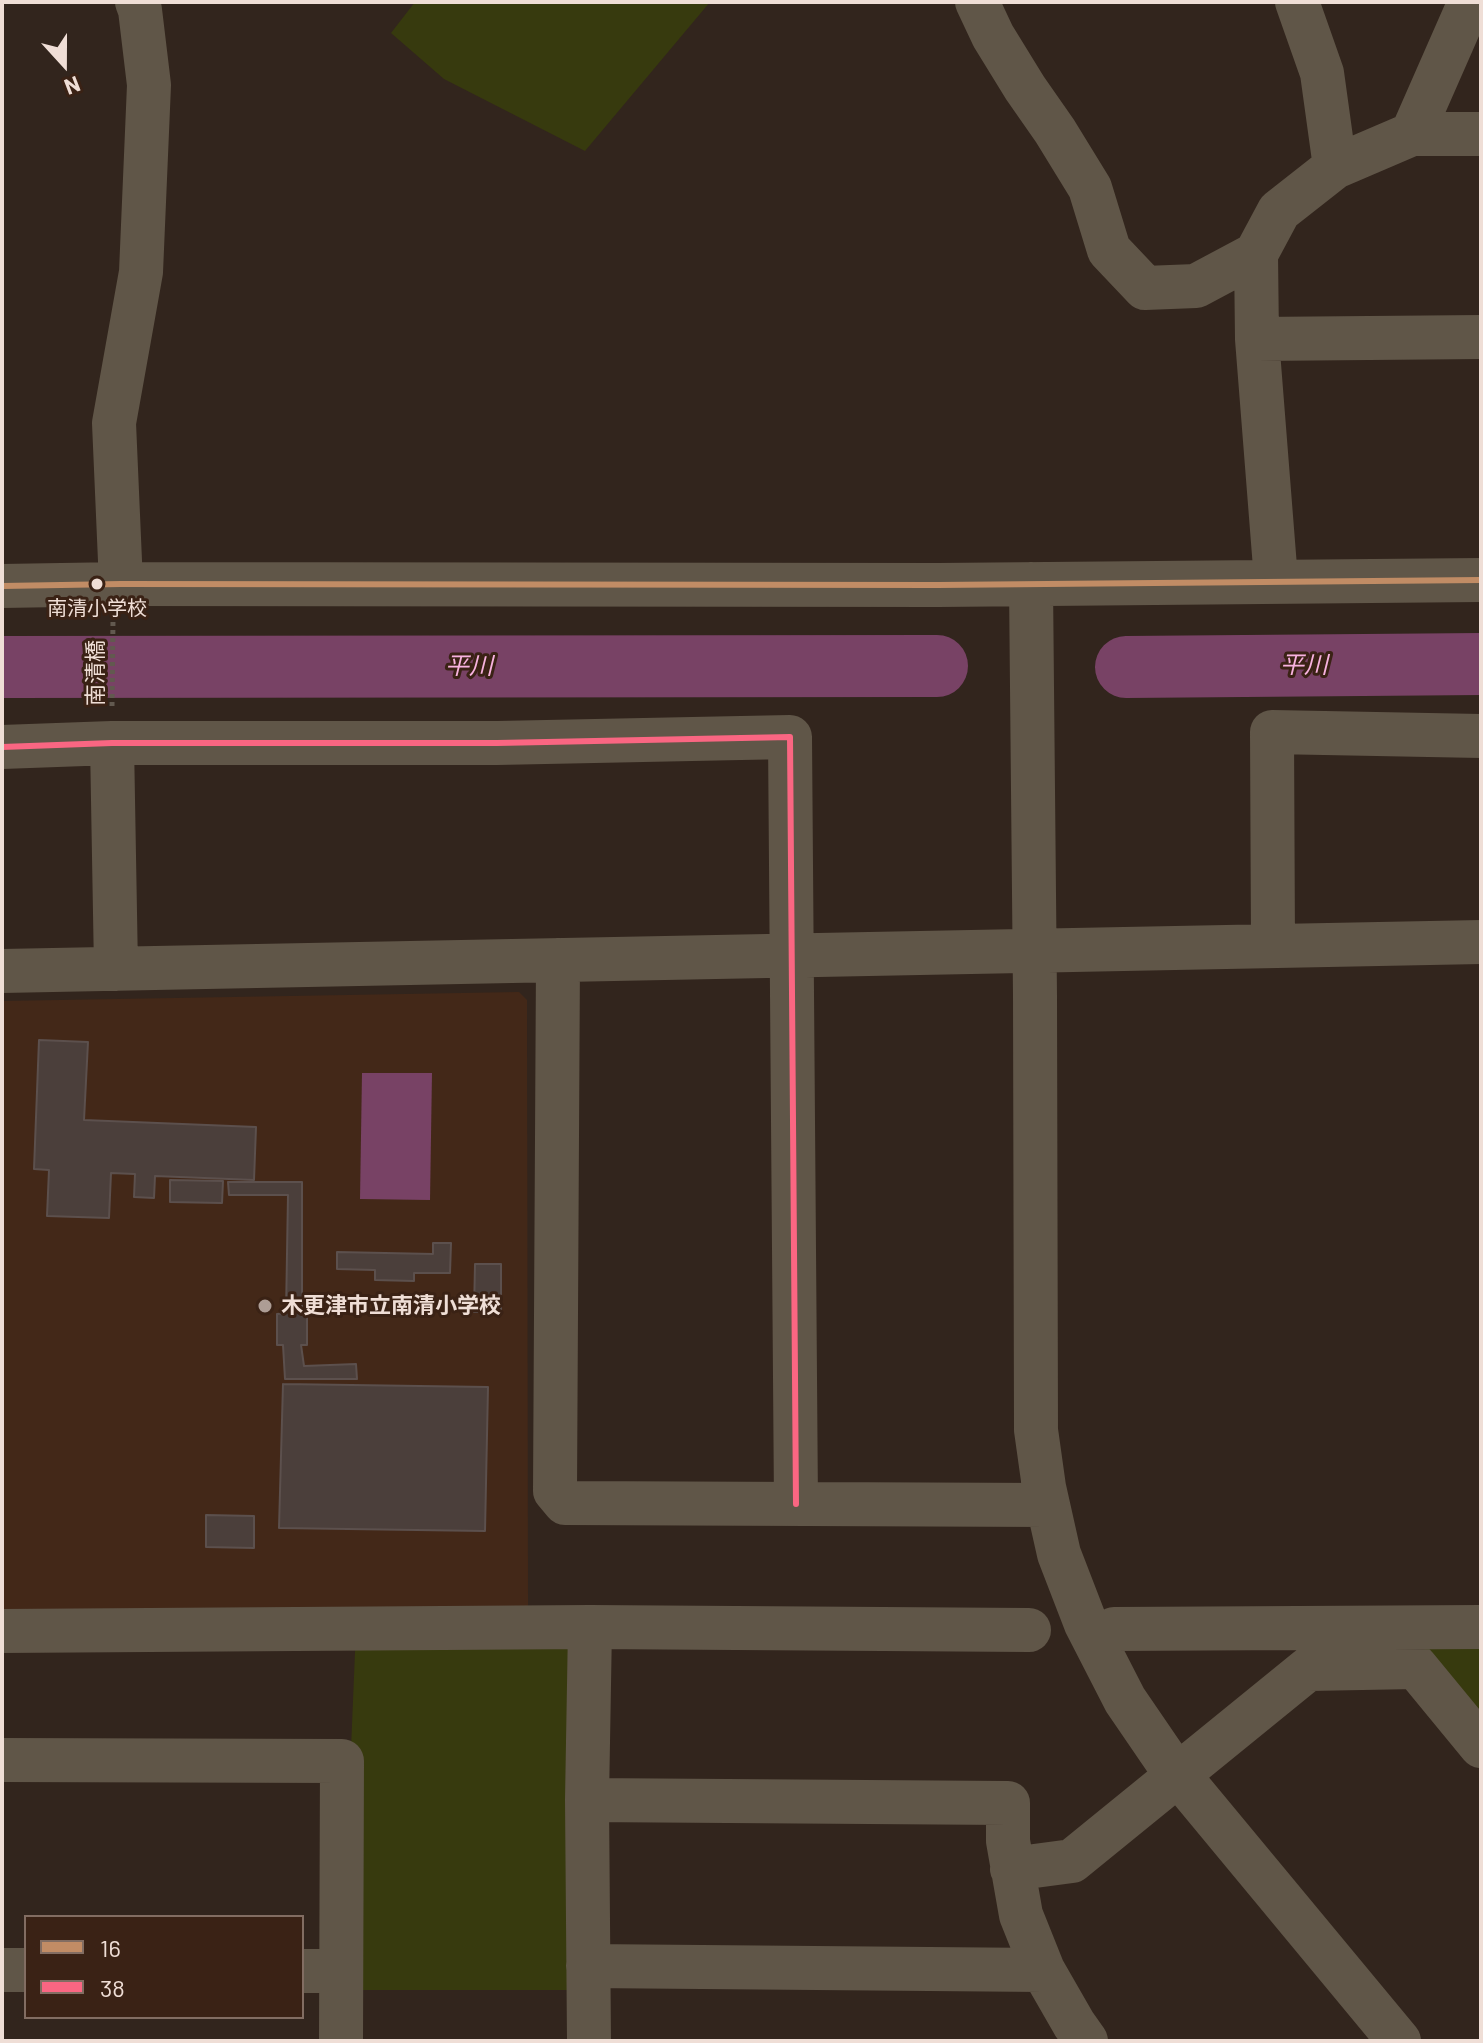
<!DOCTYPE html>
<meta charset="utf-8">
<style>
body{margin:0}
#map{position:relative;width:1483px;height:2043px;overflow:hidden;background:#32251d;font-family:Barlow,sans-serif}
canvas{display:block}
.frame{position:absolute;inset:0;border:4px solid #efded6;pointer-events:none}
.legend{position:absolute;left:24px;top:1915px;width:280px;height:104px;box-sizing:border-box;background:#3a2215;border:2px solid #826d62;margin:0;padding:10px 14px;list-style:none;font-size:24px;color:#efded6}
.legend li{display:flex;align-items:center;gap:16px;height:40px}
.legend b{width:40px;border:2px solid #826d62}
.north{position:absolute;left:24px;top:24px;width:80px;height:80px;-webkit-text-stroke:6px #3a2215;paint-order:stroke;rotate:159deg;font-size:22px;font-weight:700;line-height:32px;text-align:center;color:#efded6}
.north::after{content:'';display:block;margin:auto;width:28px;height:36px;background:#efded6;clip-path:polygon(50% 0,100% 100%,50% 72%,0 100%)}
</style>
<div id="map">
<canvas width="1483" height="2043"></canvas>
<div class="frame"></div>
<ul class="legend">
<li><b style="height:10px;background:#c18c65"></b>16</li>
<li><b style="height:10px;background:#fa6682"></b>38</li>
</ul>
<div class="north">N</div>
</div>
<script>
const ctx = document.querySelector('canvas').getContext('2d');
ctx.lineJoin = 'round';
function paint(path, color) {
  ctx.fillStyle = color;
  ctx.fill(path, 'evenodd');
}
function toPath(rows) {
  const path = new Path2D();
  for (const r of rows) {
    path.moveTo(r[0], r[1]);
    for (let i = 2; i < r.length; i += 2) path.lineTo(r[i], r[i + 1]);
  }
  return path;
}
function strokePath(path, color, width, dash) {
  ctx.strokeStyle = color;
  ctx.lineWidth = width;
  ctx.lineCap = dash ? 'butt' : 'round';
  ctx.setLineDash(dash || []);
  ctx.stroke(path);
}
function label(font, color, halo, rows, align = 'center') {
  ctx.font = font + ' Barlow,"Noto Sans JP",sans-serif';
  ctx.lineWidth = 6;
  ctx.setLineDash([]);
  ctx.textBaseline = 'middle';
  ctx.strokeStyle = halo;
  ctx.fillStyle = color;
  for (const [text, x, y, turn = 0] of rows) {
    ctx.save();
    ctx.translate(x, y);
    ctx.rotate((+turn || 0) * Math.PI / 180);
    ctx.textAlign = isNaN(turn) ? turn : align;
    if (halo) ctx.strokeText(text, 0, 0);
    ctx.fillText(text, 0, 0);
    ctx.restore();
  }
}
paint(toPath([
 [519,992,527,1000,528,1611,2,1610,2,1001]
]), '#432818');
paint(toPath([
 [415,2,710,2,585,151,444,79,391,33],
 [590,1627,588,1990,341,1990,356,1628],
 [1423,1648,1481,1648,1481,1719]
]), '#373a0e');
paint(toPath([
 [362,1073,432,1073,430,1200,360,1199]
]), '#784265');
strokePath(toPath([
 [2,667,937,666],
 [1126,667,1481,664]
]), '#784265', 62);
const building = toPath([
 [39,1040,88,1042,84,1120,256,1127,254,1180,155,1176,154,1198,134,1197,135,1174,111,1173,109,1218,47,1216,49,1170,34,1169,39,1040],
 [170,1180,223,1181,222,1203,170,1202,170,1180],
 [228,1182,302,1182,302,1314,307,1314,307,1345,301,1345,304,1366,356,1364,357,1379,285,1379,283,1345,277,1345,277,1314,286,1313,288,1195,229,1195,228,1182],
 [433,1243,451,1243,450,1273,414,1273,414,1281,375,1280,375,1270,337,1269,337,1252,433,1254,433,1243],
 [475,1264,501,1264,501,1312,474,1312,475,1264],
 [283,1384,488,1387,485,1531,279,1528,283,1384],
 [206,1515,254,1516,254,1548,206,1547,206,1515]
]);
paint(building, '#4b3f3b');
strokePath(building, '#5c504d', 2);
strokePath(toPath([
 [112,706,113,620]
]), '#62594f', 5, [4, 4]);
strokePath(toPath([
 [977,2,993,36,1025,88,1055,131,1090,188,1109,250,1145,288,1196,286,1256,254],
 [1297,2,1322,73,1335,167],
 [1412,134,1481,134],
 [1257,339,1481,337],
 [1276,580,1257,339,1256,254,1279,211,1335,167,1412,134,1470,2],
 [121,584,114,423,141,272,149,85,140,10,137,2],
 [1031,584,1035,996,1036,1430,1044,1487,1059,1554,1086,1624,1125,1700,1166,1760,1399,2041],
 [2,586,121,584,938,585,1481,580],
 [112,743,116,969],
 [2,747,112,743,497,743,790,737,796,1504],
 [1273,946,1272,732,1481,736],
 [558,960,555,1491,565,1503,1048,1505],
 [2,971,1481,942],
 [1114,1629,1481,1627],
 [2,1631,590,1627,1029,1630],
 [2,1760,342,1761,341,2041],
 [587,1800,1008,1803,1008,1841,1021,1915,1043,1970,1074,2024,1086,2041],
 [1012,1869,1072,1861,1308,1669,1416,1667,1481,1746],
 [588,1966,1043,1970],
 [2,1970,26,1970],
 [302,1971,341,1971],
 [589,2041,587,1800,590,1627]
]), '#605648', 44);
strokePath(toPath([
 [2,586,121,584,938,585,1481,580]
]), '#c18c65', 6);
strokePath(toPath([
 [2,747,112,743,497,743,790,737,796,1504]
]), '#fa6682', 6);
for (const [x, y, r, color] of [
 [97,584,7,"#efded6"],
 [265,1306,8,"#ad9d95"]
]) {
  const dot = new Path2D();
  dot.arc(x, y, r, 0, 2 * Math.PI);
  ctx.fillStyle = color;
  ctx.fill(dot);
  strokePath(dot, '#3a2215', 3);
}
label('20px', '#efded6', '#3a2215', [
 ["南清小学校",97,608]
]);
label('22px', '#efded6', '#3a2215', [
 ["南清橋",96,673,-90]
]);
label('bold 22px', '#efded6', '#3a2215', [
 ["木更津市立南清小学校",281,1306]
], 'left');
label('italic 24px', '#f8b2df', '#3a2215', [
 ["平川",1304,665],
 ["平川",469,666]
]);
</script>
